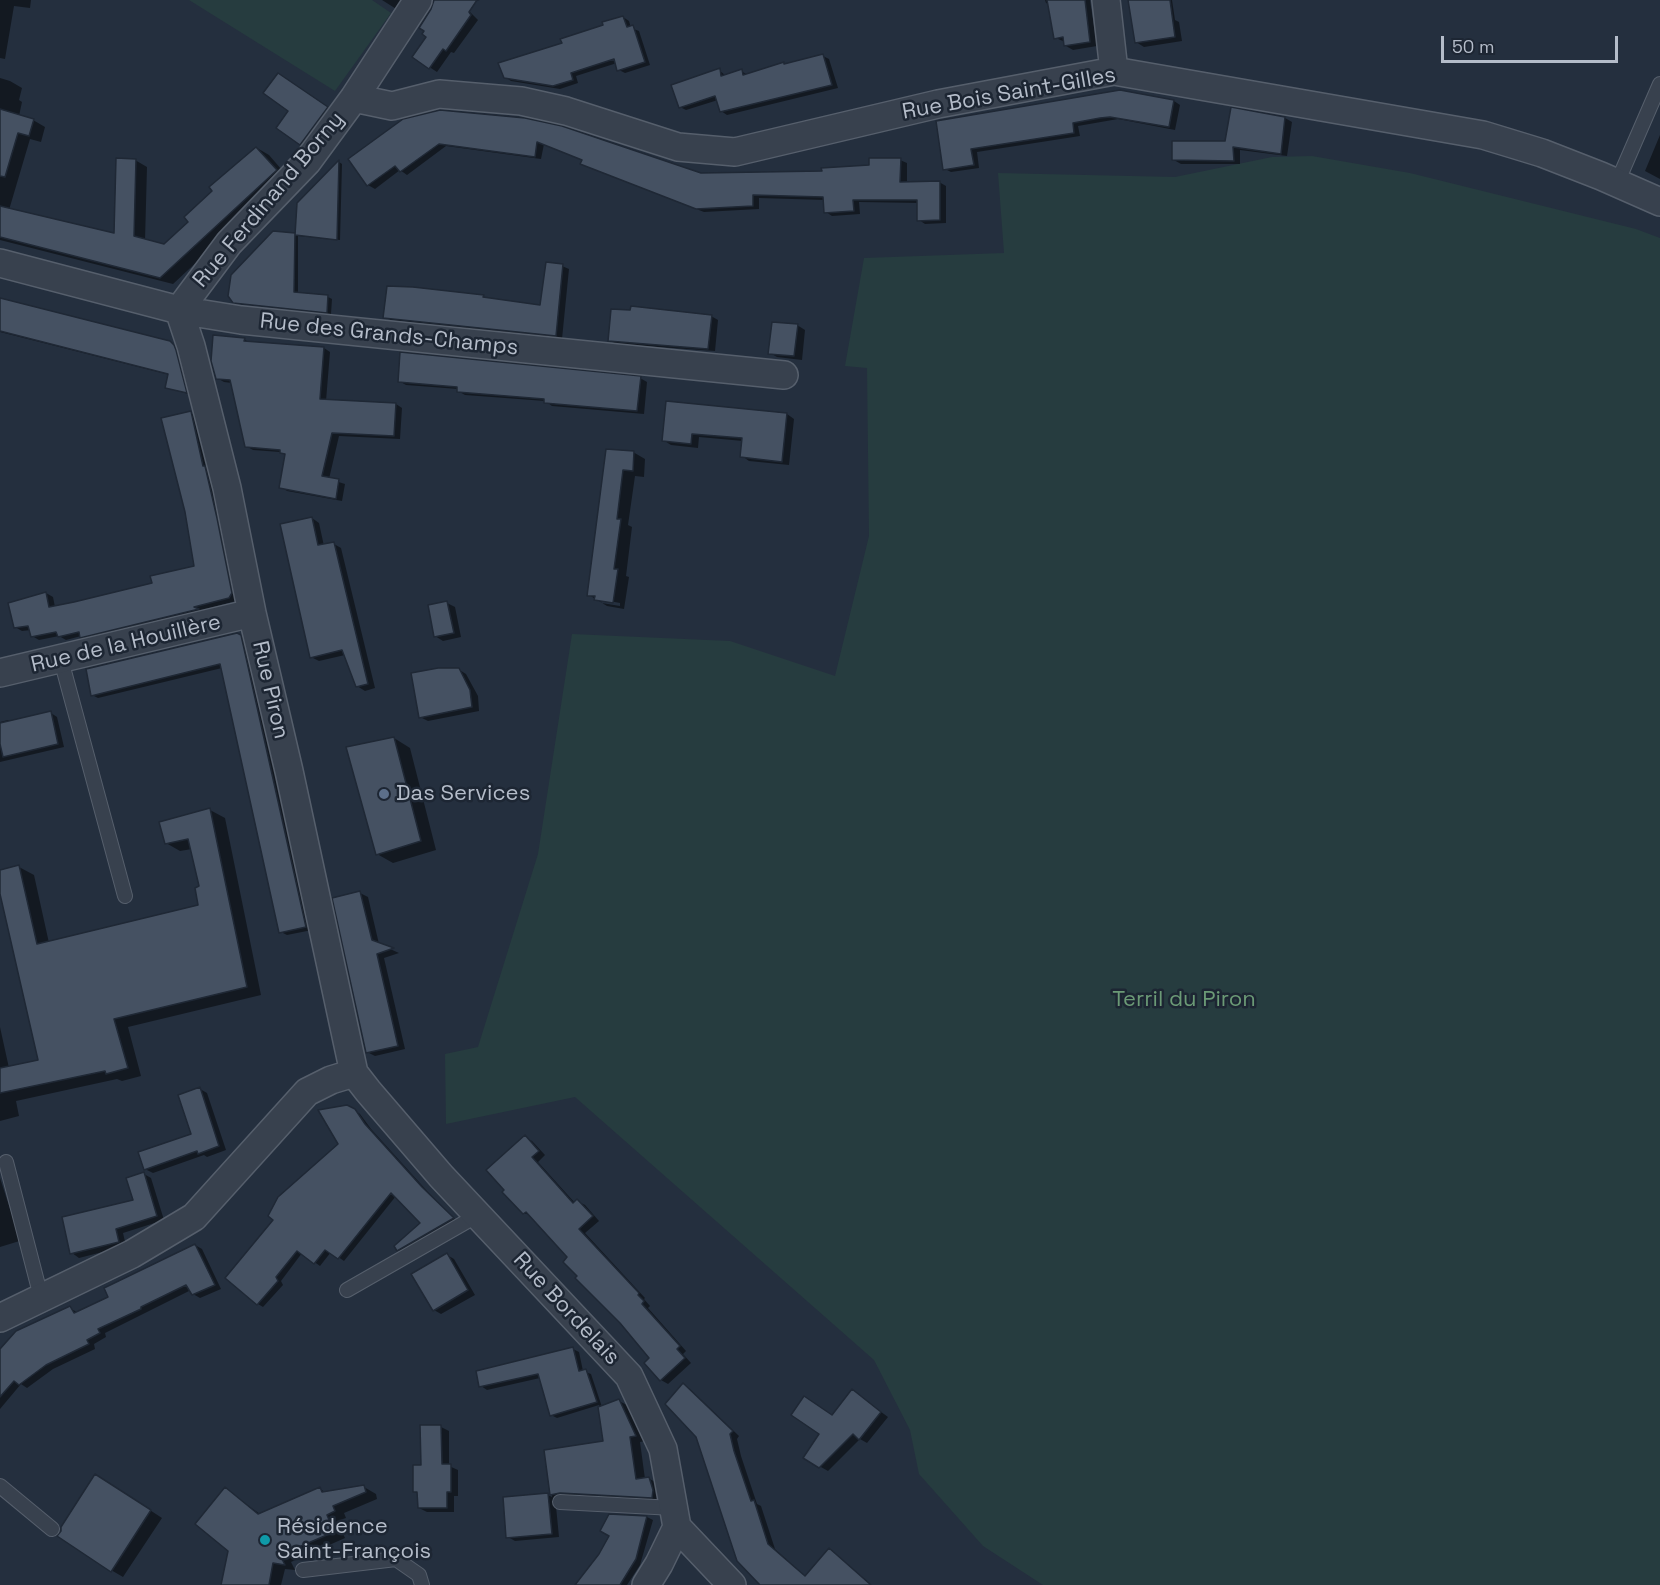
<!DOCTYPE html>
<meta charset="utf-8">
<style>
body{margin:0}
#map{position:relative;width:1660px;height:1585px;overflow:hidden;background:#242f3e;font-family:"Space Grotesk",sans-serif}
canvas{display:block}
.scale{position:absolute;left:1441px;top:36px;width:177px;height:27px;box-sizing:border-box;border:3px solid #b4bcc9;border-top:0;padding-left:8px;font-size:18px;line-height:21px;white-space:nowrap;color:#b4bcc9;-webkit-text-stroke:4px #1d2633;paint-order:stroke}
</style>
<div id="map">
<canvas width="1660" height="1585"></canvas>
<div class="scale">50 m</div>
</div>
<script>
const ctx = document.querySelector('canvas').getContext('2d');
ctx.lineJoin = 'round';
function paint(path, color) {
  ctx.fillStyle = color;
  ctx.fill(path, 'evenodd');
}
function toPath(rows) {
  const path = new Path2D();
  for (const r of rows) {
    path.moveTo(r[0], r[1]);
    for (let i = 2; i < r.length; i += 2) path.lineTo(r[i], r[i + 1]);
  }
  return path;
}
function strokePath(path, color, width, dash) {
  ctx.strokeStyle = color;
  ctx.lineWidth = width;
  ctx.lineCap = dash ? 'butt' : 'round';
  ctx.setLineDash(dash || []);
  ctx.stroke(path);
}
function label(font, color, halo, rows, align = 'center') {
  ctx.font = font + ' "Space Grotesk",sans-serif';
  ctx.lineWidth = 5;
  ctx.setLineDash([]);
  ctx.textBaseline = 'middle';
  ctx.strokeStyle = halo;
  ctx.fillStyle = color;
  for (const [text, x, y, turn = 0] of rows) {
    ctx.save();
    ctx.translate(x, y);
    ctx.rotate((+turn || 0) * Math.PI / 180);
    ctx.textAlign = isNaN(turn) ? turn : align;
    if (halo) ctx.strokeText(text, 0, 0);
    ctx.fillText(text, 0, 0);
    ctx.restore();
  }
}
paint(toPath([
 [189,0,372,0,391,13,335,91],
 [1312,156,1410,173,1636,229,1660,238,1660,1585,1043,1585,983,1546,919,1474,910,1430,874,1360,575,1097,446,1124,445,1054,478,1047,538,854,572,634,730,641,835,676,869,536,867,368,845,366,864,258,1004,253,998,173,1175,177,1272,157]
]), '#263c3f');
paint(toPath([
 [0,0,31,0,30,8,14,6,5,59,0,58],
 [382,0,409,0,401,12],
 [435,0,480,0,462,4,478,20,454,53,451,52,437,72,414,57,428,36],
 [1045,0,1090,0,1097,46,1073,50,1066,46,1065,42,1056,38,1050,5,1046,3],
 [1130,0,1172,0,1175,20,1179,22,1182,41,1144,47,1136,42],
 [623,17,629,21,631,28,639,31,650,65,625,73,619,70,617,63,576,76,578,83,560,89,511,81,505,77,564,44],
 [823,56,829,59,838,88,727,115,721,111,718,100,686,110,680,107,719,70,726,76,741,71,748,75],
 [0,78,10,81,22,88,19,100,22,102,19,116,33,120,45,127,41,142,30,139,9,210,115,235,135,160,147,167,145,241,164,246,190,222,257,148,269,155,288,177,173,284,0,240],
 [284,78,333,112,307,148,301,144,290,110],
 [1174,101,1180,105,1175,130,1118,119,1078,126,1080,136,977,152,979,168,951,172,945,169,938,122],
 [440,111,701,174,823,172,870,166,900,160,907,163,907,183,939,182,946,186,946,223,925,224,919,220,919,203,859,202,860,214,832,216,826,212,825,200,759,198,759,209,704,212,588,167,583,160,544,144,541,159,446,146,407,175,400,170,375,189,368,185],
 [1285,118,1292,122,1287,156,1240,150,1240,164,1181,164,1174,160,1226,143],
 [1660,135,1660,179,1645,171],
 [339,162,342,164,340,240,298,236,298,294,328,297,332,299,331,314,239,304,234,302,294,234,297,236,298,204],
 [562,266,569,269,562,339,391,320,385,317,483,296,488,299,542,307],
 [0,300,169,342,179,350,191,395,167,387,170,375,0,332],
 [711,316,718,320,715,351,616,344,609,340],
 [797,325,805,330,802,360,777,357,770,353],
 [244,339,250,343,324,348,330,352,326,401,396,404,402,408,400,439,339,436,329,479,345,484,342,501,287,491,281,487,287,456,280,452,253,450,246,446,232,383,224,382,217,378],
 [640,378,647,382,644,414,552,406,545,401,465,395,458,391,458,389,406,385,399,381],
 [667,402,787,414,794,419,789,465,749,461,742,456,743,441,699,437,698,448,671,445,663,440],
 [191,413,198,417,212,471,236,601,198,611,203,613,88,641,81,636,66,640,59,636,39,640,32,636,31,630,22,631,15,627,46,593,53,597,55,607,154,585,196,567],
 [607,451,633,452,645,459,644,477,635,476,628,525,632,527,626,576,629,577,624,609,607,606,589,595],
 [599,599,620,603,620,606,602,603],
 [312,518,319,523,324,546,334,544,341,548,375,688,365,691,357,686,345,655,319,661,311,657],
 [447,603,455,607,461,637,443,641,435,636],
 [237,634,247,640,312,930,287,935,281,932,222,668,98,698,92,695],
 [458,669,466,674,478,696,479,711,428,721,420,717],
 [51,713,57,717,64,747,0,762,0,722,8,720,12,722],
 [394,738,410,748,436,850,393,863,377,854],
 [210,810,225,818,261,995,128,1027,141,1076,122,1081,117,1079,16,1101,19,1116,0,1121,0,1027,9,1068,40,1061,0,888,0,872,19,867,34,875,49,943,200,906,201,887,192,849,180,851,166,843],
 [360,893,368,897,379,944,399,953,384,958,405,1049,375,1056,367,1052],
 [200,1089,207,1093,226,1150,207,1157,204,1155,153,1173,145,1169,193,1135],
 [354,1110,360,1114,371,1129,428,1192,458,1222,404,1253,398,1250,422,1223,396,1196,344,1261,331,1252,320,1266,302,1253,281,1281,283,1285,263,1307,258,1304,340,1144],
 [525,1137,532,1141,545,1155,538,1162,575,1203,577,1201,585,1205,599,1221,585,1233,645,1298,644,1299,650,1306,648,1308,686,1351,683,1354,691,1363,668,1384,661,1380,646,1363,651,1358,579,1276,570,1257,532,1216,524,1213],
 [144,1174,151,1178,164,1220,123,1233,126,1246,79,1258,72,1253,135,1201],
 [0,1178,12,1215,21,1220,26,1239,0,1247],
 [195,1245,202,1249,221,1289,200,1298,193,1294,191,1290,105,1333,106,1337,94,1344,95,1349,53,1369,27,1388,21,1384,0,1409,0,1352,69,1308,77,1312,110,1298],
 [447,1255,454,1259,475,1295,441,1314,434,1310],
 [573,1349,579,1352,583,1371,591,1374,602,1407,619,1401,629,1406,645,1441,640,1442,645,1479,648,1478,659,1484,662,1503,561,1500,555,1496,559,1537,515,1541,508,1537,548,1495,552,1497,546,1451,604,1443,599,1405,557,1418,551,1415,540,1378,487,1390,481,1386],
 [683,1385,690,1389,739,1436,737,1439,741,1456,757,1504,761,1506,775,1549,806,1577,830,1550,867,1581,863,1585,763,1585],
 [853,1391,888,1417,867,1443,860,1439,828,1471,805,1458],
 [422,1427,441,1427,449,1431,449,1466,458,1470,458,1496,454,1496,454,1512,427,1512,419,1508,419,1494,415,1492,422,1466],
 [107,1482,162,1518,123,1577,111,1570,62,1532],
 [364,1487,376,1494,377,1499,344,1513,346,1518,337,1521,345,1538,291,1562,295,1570,285,1569,281,1585,223,1585,230,1550,225,1489,260,1514,320,1489,327,1493],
 [610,1515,647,1517,653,1520,640,1565,627,1585,577,1585,601,1555,611,1536]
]), '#0007');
const building = toPath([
 [434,0,477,0,469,12,471,15,446,51,443,49,429,69,412,57,426,37,422,34,424,31,419,28,431,9,434,0],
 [1047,0,1085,0,1090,42,1064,46,1063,37,1054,39,1047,0],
 [1128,0,1170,0,1175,37,1135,43,1128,0],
 [623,16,627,27,633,25,645,62,617,71,614,59,571,73,573,80,553,86,504,78,498,63,562,43,560,39,603,25,602,22,623,16],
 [823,54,832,85,720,112,715,96,679,108,671,85,720,68,721,76,742,69,743,75,784,62,784,64,823,54],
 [278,73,328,107,300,145,276,128,288,111,263,93,278,73],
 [1120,90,1174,100,1169,127,1110,117,1100,118,1073,123,1074,133,971,149,974,165,943,170,936,121,1120,90],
 [1231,107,1285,117,1281,154,1233,147,1234,161,1172,160,1172,141,1225,141,1231,107],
 [0,109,34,119,29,136,18,133,5,177,0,176,0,109],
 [440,110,525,118,562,126,701,173,822,171,821,168,869,165,869,158,901,158,900,182,940,181,940,220,917,221,917,200,853,200,854,211,824,213,823,197,753,195,753,206,696,209,580,164,582,160,537,142,535,157,439,144,400,172,395,166,367,186,348,159,403,119,440,110],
 [256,147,277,170,160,278,0,237,0,206,114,233,116,158,136,159,134,236,164,244,188,222,184,217,212,191,209,187,256,147],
 [339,160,337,240,295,235,297,203,339,160],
 [273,231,295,233,294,292,328,295,327,313,233,303,228,296,231,275,273,231],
 [546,262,563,264,556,336,383,318,387,286,413,287,484,295,483,297,540,305,546,262],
 [0,298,170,341,174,345,176,350,187,393,165,388,168,374,0,331,0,298],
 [631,306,712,315,708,349,608,341,611,309,630,310,631,306],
 [772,322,798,324,794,356,768,354,772,322],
 [213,335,245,338,244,341,324,347,320,399,396,403,394,436,332,433,322,476,339,479,336,499,279,488,285,454,280,453,280,450,245,447,230,380,216,379,211,361,213,335],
 [400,352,641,376,637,411,544,403,544,399,457,392,457,387,398,382,400,352],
 [666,401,787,413,782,462,740,457,742,438,692,434,691,444,662,441,666,401],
 [191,411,203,466,205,466,217,518,232,593,229,598,194,607,199,609,80,638,79,632,58,637,56,632,31,637,28,626,14,628,8,603,46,592,49,607,74,602,152,583,150,576,194,566,185,512,161,418,191,411],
 [606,449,634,451,633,471,623,470,617,519,621,519,614,569,618,569,613,603,594,600,595,596,587,596,606,449],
 [312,517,318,545,334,542,368,684,356,687,342,650,310,658,280,524,312,517],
 [447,601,454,633,434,637,428,605,447,601],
 [237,633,241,635,306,927,279,933,220,664,91,696,86,669,237,633],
 [438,668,459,668,470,690,472,707,419,718,411,673,438,668],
 [51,711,58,744,3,757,0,744,0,723,51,711],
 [394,737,421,841,376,855,346,747,394,737],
 [210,808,247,987,114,1019,128,1068,106,1074,105,1071,0,1093,0,1068,38,1060,0,894,0,870,19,865,37,944,198,905,195,888,199,886,188,839,165,844,159,822,210,808],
 [360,891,372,940,394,948,377,954,398,1046,366,1053,332,898,360,891],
 [200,1087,219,1146,198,1154,197,1151,144,1170,138,1152,191,1134,178,1095,200,1087],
 [347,1105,355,1109,365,1124,422,1187,454,1218,397,1251,394,1246,420,1223,391,1193,338,1259,325,1250,314,1264,297,1251,276,1277,278,1281,257,1305,225,1278,273,1220,268,1216,278,1197,338,1144,318,1110,347,1105],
 [525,1135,539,1151,532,1157,573,1203,577,1199,593,1216,579,1229,639,1293,638,1295,644,1301,642,1304,680,1346,677,1349,685,1358,660,1381,644,1363,649,1358,620,1323,575,1278,577,1276,563,1262,567,1257,526,1212,523,1214,502,1192,504,1190,486,1170,525,1135],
 [144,1172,157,1216,116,1229,119,1242,70,1254,62,1217,133,1200,126,1178,144,1172],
 [195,1244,215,1285,192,1295,186,1285,141,1307,141,1309,98,1329,100,1333,87,1340,89,1344,46,1365,19,1385,14,1381,0,1397,0,1349,16,1331,70,1306,74,1313,108,1297,104,1288,195,1244],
 [447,1253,468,1290,433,1311,411,1274,447,1253],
 [573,1347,579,1371,586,1369,597,1402,550,1416,538,1374,479,1387,476,1371,573,1347],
 [683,1383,733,1431,730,1434,734,1451,751,1501,754,1500,768,1544,805,1576,829,1548,871,1585,760,1585,737,1561,696,1437,665,1404,683,1383],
 [852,1389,881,1412,859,1440,853,1434,819,1468,803,1458,819,1434,791,1415,804,1396,832,1415,852,1389],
 [619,1399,636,1436,630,1437,636,1479,649,1477,653,1490,652,1498,560,1493,550,1495,544,1450,603,1441,598,1407,619,1399],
 [420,1425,441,1425,442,1464,451,1464,451,1492,447,1492,447,1508,418,1508,417,1492,413,1492,413,1465,421,1465,420,1425],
 [95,1474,151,1510,111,1572,57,1536,61,1531,61,1527,95,1474],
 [364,1485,366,1492,333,1506,335,1511,327,1515,334,1532,280,1555,285,1565,273,1563,269,1585,221,1585,228,1551,195,1524,225,1487,258,1514,320,1487,322,1492,364,1485],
 [548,1493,552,1534,506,1538,503,1497,548,1493],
 [609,1514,647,1516,636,1559,620,1585,575,1585,599,1554,609,1536,600,1531,609,1514]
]);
paint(building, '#455162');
strokePath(building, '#1f2835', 1.5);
const service = toPath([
 [1617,183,1660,84],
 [61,660,125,896],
 [6,1162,41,1297],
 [347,1290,478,1215],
 [0,1486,52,1529],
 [560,1502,674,1508],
 [303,1570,396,1559,419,1575,422,1585]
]);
const minor = toPath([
 [1106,0,1114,71],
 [354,98,392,106,439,94,521,101,566,111,678,147,735,152,938,104,1114,71,1483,135,1542,153,1601,176,1660,202],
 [0,263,179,310,241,320,784,375],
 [179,310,191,346,227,488,252,613,289,771,354,1073,368,1091,441,1176,629,1376,663,1449,677,1527,659,1564,646,1585],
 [179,310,229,243,307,162,354,98,418,0],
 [0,673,252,613],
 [0,1318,132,1254,194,1217,307,1092,331,1080,354,1073],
 [677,1527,732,1585]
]);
strokePath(service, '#565f6c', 16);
strokePath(minor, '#565f6c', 30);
strokePath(service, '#38414e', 14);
strokePath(minor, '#38414e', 27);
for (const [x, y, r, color] of [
 [384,794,6,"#5c6f8a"],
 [265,1540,6,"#0f9aa8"]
]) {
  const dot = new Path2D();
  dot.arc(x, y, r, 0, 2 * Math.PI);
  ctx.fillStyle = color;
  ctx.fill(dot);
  strokePath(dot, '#1d2633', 2);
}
label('22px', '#b4bcc9', '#1d2633', [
 ["Rue Bois Saint-Gilles",1009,94,-10],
 ["Rue Ferdinand Borny",269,200,-50],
 ["Rue des Grands-Champs",389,335,6],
 ["Rue de la Houillère",126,644,-13],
 ["Rue Piron",270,690,77],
 ["Rue Bordelais",566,1309,47]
]);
label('22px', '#b4bcc9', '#1d2633', [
 ["Das Services",396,794],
 ["Résidence",277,1527],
 ["Saint-François",277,1552]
], 'left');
label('22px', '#6b9a76', '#1d2633', [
 ["Terril du Piron",1184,1000]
]);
</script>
